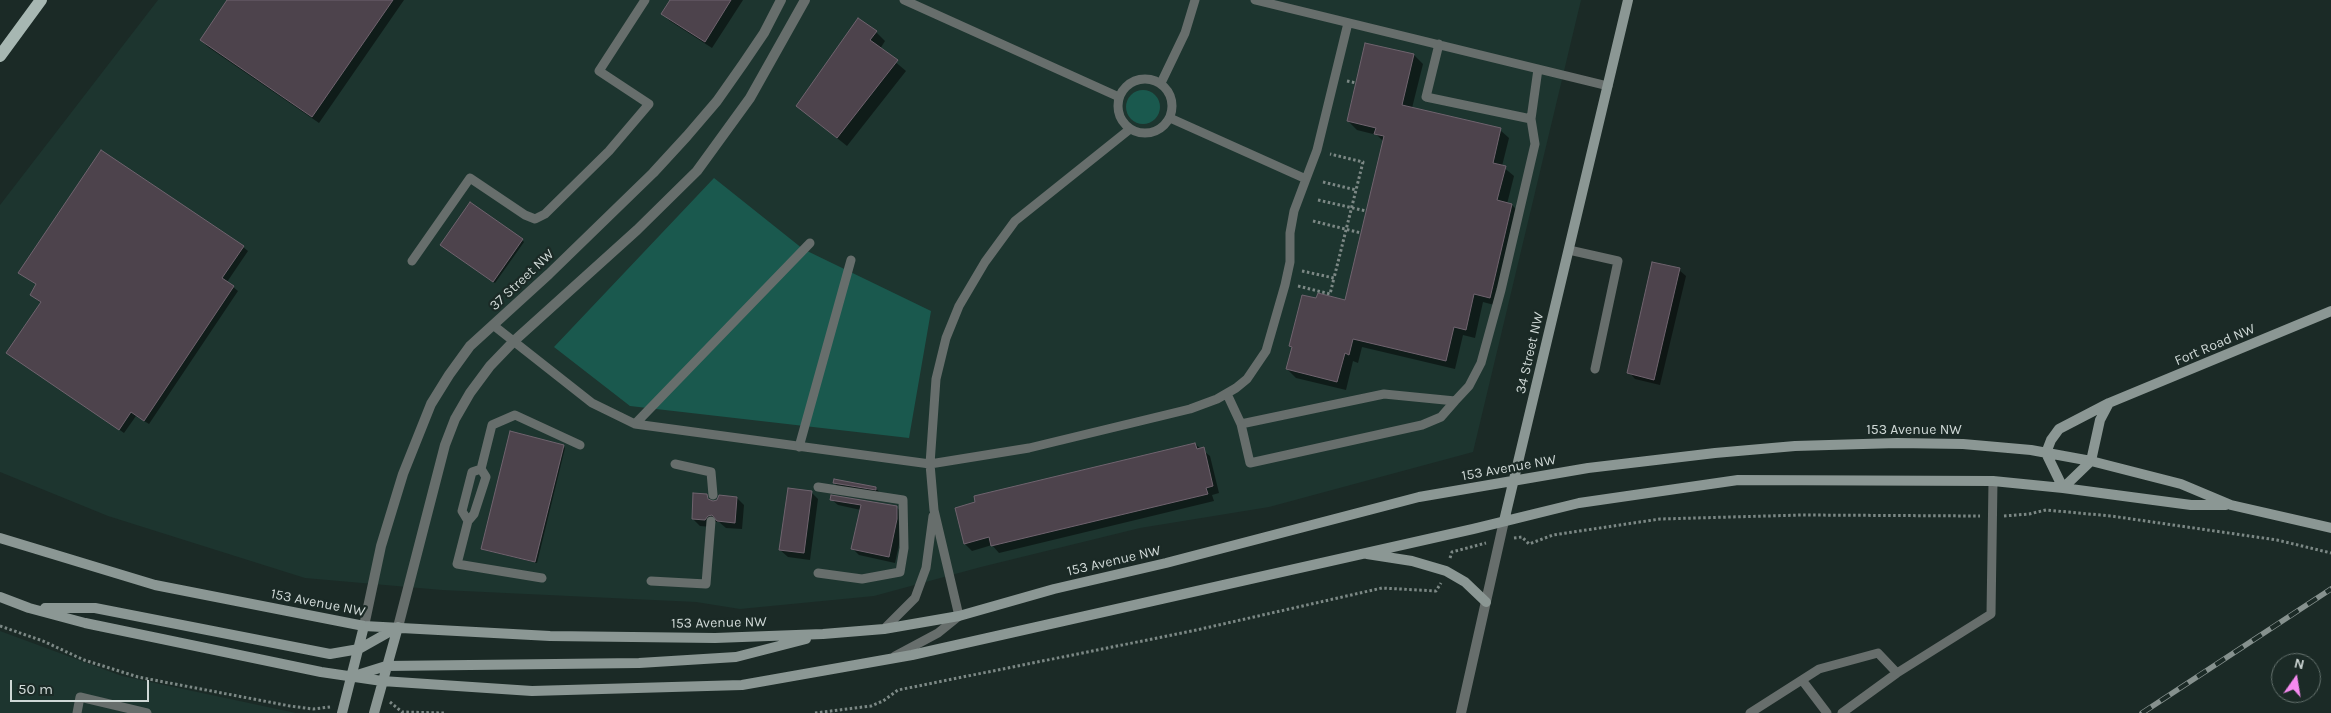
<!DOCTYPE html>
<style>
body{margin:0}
#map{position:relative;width:2331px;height:713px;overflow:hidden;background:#1b2a26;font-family:Karla,sans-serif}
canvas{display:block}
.north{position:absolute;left:2271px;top:653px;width:50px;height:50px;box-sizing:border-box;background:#1b2a26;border:1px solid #63706c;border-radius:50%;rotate:13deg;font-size:14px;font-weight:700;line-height:20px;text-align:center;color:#cfd8d6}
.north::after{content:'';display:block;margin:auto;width:18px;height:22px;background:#f589ef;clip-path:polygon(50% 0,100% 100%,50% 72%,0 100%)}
.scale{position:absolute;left:10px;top:680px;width:139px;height:22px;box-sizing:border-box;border:2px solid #cfd8d6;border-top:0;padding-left:6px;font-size:15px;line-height:18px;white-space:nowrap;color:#cfd8d6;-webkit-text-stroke:4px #1b2a26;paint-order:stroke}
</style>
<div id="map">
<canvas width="2331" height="713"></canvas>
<div class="north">N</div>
<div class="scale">50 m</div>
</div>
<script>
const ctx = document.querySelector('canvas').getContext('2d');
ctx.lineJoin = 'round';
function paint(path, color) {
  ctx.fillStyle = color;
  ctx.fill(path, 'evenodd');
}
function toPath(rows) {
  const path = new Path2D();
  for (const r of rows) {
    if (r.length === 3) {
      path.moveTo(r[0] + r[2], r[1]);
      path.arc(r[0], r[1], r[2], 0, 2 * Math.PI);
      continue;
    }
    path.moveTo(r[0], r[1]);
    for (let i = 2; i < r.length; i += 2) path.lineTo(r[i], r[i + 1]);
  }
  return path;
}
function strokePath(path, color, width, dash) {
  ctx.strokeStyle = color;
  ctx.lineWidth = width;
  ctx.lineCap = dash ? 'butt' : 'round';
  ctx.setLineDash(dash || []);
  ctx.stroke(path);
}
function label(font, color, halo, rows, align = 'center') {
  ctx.font = font + ' Karla,sans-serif';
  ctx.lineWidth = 4.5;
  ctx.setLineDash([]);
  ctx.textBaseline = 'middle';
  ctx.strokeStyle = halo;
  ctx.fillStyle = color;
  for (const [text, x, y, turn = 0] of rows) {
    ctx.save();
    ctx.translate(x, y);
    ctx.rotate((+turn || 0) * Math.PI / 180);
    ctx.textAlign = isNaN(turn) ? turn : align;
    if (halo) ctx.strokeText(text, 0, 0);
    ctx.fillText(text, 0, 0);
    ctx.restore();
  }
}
paint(toPath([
 [158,0,1581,0,1473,452,1269,507,1140,528,981,567,874,596,740,609,696,602,442,590,305,578,108,516,0,472,0,205],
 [0,631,122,676,296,713,0,713]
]), '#1d352f');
paint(toPath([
 [1143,107,17],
 [714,178,803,249,931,311,909,438,630,406,554,347]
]), '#1a594e');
paint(toPath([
 [229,0,404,0,319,123,208,47,201,40],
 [671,0,743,0,712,48,670,21,663,14],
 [876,32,885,41,880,49,906,71,847,146,797,106],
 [1414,55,1423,64,1412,108,1500,130,1509,138,1502,166,1514,176,1507,204,1512,205,1521,214,1498,306,1483,302,1475,338,1463,335,1455,369,1362,347,1358,363,1353,361,1346,390,1296,378,1287,369,1292,349,1290,346,1317,300,1346,302,1384,142,1377,135,1357,130,1348,121],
 [522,240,524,242,495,283,444,247],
 [243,247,248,251,227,282,238,291,149,424,136,416,124,433,8,353,41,303,31,295,37,285,20,273],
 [1679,270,1686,276,1660,385,1635,379,1629,372],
 [1195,444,1210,456,1219,493,1212,495,1214,501,999,553,992,545,972,551,965,544],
 [563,446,565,448,537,563,484,550,482,549],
 [834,483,876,488,880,493,839,487],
 [811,492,818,499,810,560,788,557,780,550],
 [706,496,713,503,737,498,744,505,742,529,726,528,719,522,715,522,712,527,700,526,693,519],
 [831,499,896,507,903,513,903,526,895,563,859,555,852,548,861,510,838,505]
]), '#0007');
const building = toPath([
 [227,0,393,0,312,117,200,40,227,0],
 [670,0,731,0,705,42,661,14,670,0],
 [858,18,877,31,870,40,898,60,837,138,796,106,858,18],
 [1365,43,1414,54,1402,105,1501,128,1493,163,1506,166,1497,200,1512,204,1490,298,1474,294,1466,330,1454,327,1446,361,1353,339,1349,355,1345,353,1337,382,1286,369,1292,347,1289,346,1302,295,1316,298,1318,293,1345,300,1384,136,1374,134,1376,128,1347,121,1365,43],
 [101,150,244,246,222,278,234,286,144,421,131,412,119,430,6,353,41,302,30,295,36,284,18,273,101,150],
 [470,202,523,239,493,282,440,245,470,202],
 [1652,262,1680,268,1654,380,1627,373,1652,262],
 [510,431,564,445,535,562,481,549,510,431],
 [1195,443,1197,449,1204,447,1213,486,1206,488,1208,494,991,546,989,537,964,544,955,508,975,502,974,496,1195,443],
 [834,479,876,487,876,490,833,483,834,479],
 [788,488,812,491,804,553,779,550,788,488],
 [693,493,707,494,708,499,713,501,717,500,719,495,737,497,735,523,717,521,712,515,708,516,705,520,692,519,693,493],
 [831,495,897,506,897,519,889,557,851,549,861,505,830,500,831,495]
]);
paint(building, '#4d434c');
strokePath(building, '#6f636e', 1);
strokePath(toPath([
 [1347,81,1356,83],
 [1323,182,1356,190],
 [1318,200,1366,211],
 [1313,221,1361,233],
 [1302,271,1334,278,1363,162,1330,154],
 [1298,286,1330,294,1334,278],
 [2004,516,2029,514,2046,510,2111,516,2277,540,2331,553],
 [1514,538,1522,537,1529,544,1553,535,1660,519,1802,515,1980,516],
 [1450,558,1452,552,1486,543],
 [0,626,43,641,84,660,138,677,290,706,313,709,330,707],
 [390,702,402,712,444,713],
 [815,713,871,706,883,701,898,690,1192,631,1382,588,1436,591,1441,583]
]), '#7c8885', 3, [2.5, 2.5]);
strokePath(toPath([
 [904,0,1119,97],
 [1255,0,1608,86],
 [1439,44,1426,97,1531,119,1538,69],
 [1145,106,27],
 [1161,83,1185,33,1195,0],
 [1306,179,1317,150,1348,23],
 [1569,250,1618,261,1595,369],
 [412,261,470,178,525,215,535,219,545,214,609,151,649,104,599,71,645,0],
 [493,325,592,403,635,424,930,464,1029,448,1190,409,1217,399,1236,388,1247,379,1266,351,1285,285,1290,262,1290,233,1294,211,1306,179,1170,118],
 [1227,394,1241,424,1250,463,1422,425,1441,417,1455,401,1384,394,1241,424],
 [1455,401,1469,386,1481,363,1501,290,1535,144,1531,119],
 [635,424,810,243],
 [799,447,851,260],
 [675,464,711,472,713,495],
 [468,521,462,511,472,472,481,469],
 [818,573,862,579,900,572,904,548,903,500,818,487],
 [542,578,457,564,468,521,474,514,486,477,481,469,492,425,515,415,580,445],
 [651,581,706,584,711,521],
 [884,629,915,598,926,568,933,516],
 [895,656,938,633,959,616,934,510,930,464,936,379,946,338,959,306,985,262,1015,221,1130,129],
 [1802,680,1827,713],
 [77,713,80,697,147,713],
 [1750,713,1819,669,1878,653,1897,673],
 [1842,713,1897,673,1991,614,1993,481]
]), '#676e6c', 9);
strokePath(toPath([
 [364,626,381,546,403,474,431,404,449,375,470,346,549,274,653,173,687,136,717,101,743,64,764,33,781,0],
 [398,627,445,445,455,419,470,393,490,366,514,341,637,230,697,171,750,98,805,0],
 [1461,713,1504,521]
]), '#676e6c', 10);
strokePath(toPath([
 [2109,403,2100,420,2091,461,2063,488,2046,453,2051,440,2059,429,2109,403,2331,311],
 [1504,521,1628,0],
 [0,538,155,585,364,626,550,636,715,638,823,634,884,629,959,616,1054,589,1166,563,1419,497,1588,468,1715,453,1795,446,1897,443,1963,444,2031,450,2091,461,2181,484,2231,505,2331,528],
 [1367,554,1412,561,1446,571,1465,582,1486,602],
 [0,597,29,608,85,623,321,672,382,681,532,691,742,685,912,655,1473,529,1579,503,1738,480,1993,481,2063,488,2191,505,2226,505],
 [45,608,95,608,330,654,359,649,398,627],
 [354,676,386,666,639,663,736,657,806,639],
 [342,713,364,626],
 [374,713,398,627]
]), '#8b9794', 10);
strokePath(toPath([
 [0,56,41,0]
]), '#a7b7b2', 12);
const rail = toPath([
 [2142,713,2331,589]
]);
strokePath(rail, '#86918e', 5.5);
strokePath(rail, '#1b2a26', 4, [11]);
label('14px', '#cfd8d6', '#1b2a26', [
 ["37 Street NW",522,280,-43],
 ["Fort Road NW",2215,345,-23],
 ["34 Street NW",1530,353,-77],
 ["153 Avenue NW",1914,430],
 ["153 Avenue NW",1509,468,-10],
 ["153 Avenue NW",1114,561,-13],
 ["153 Avenue NW",318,603,11],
 ["153 Avenue NW",719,623,-1]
]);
</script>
